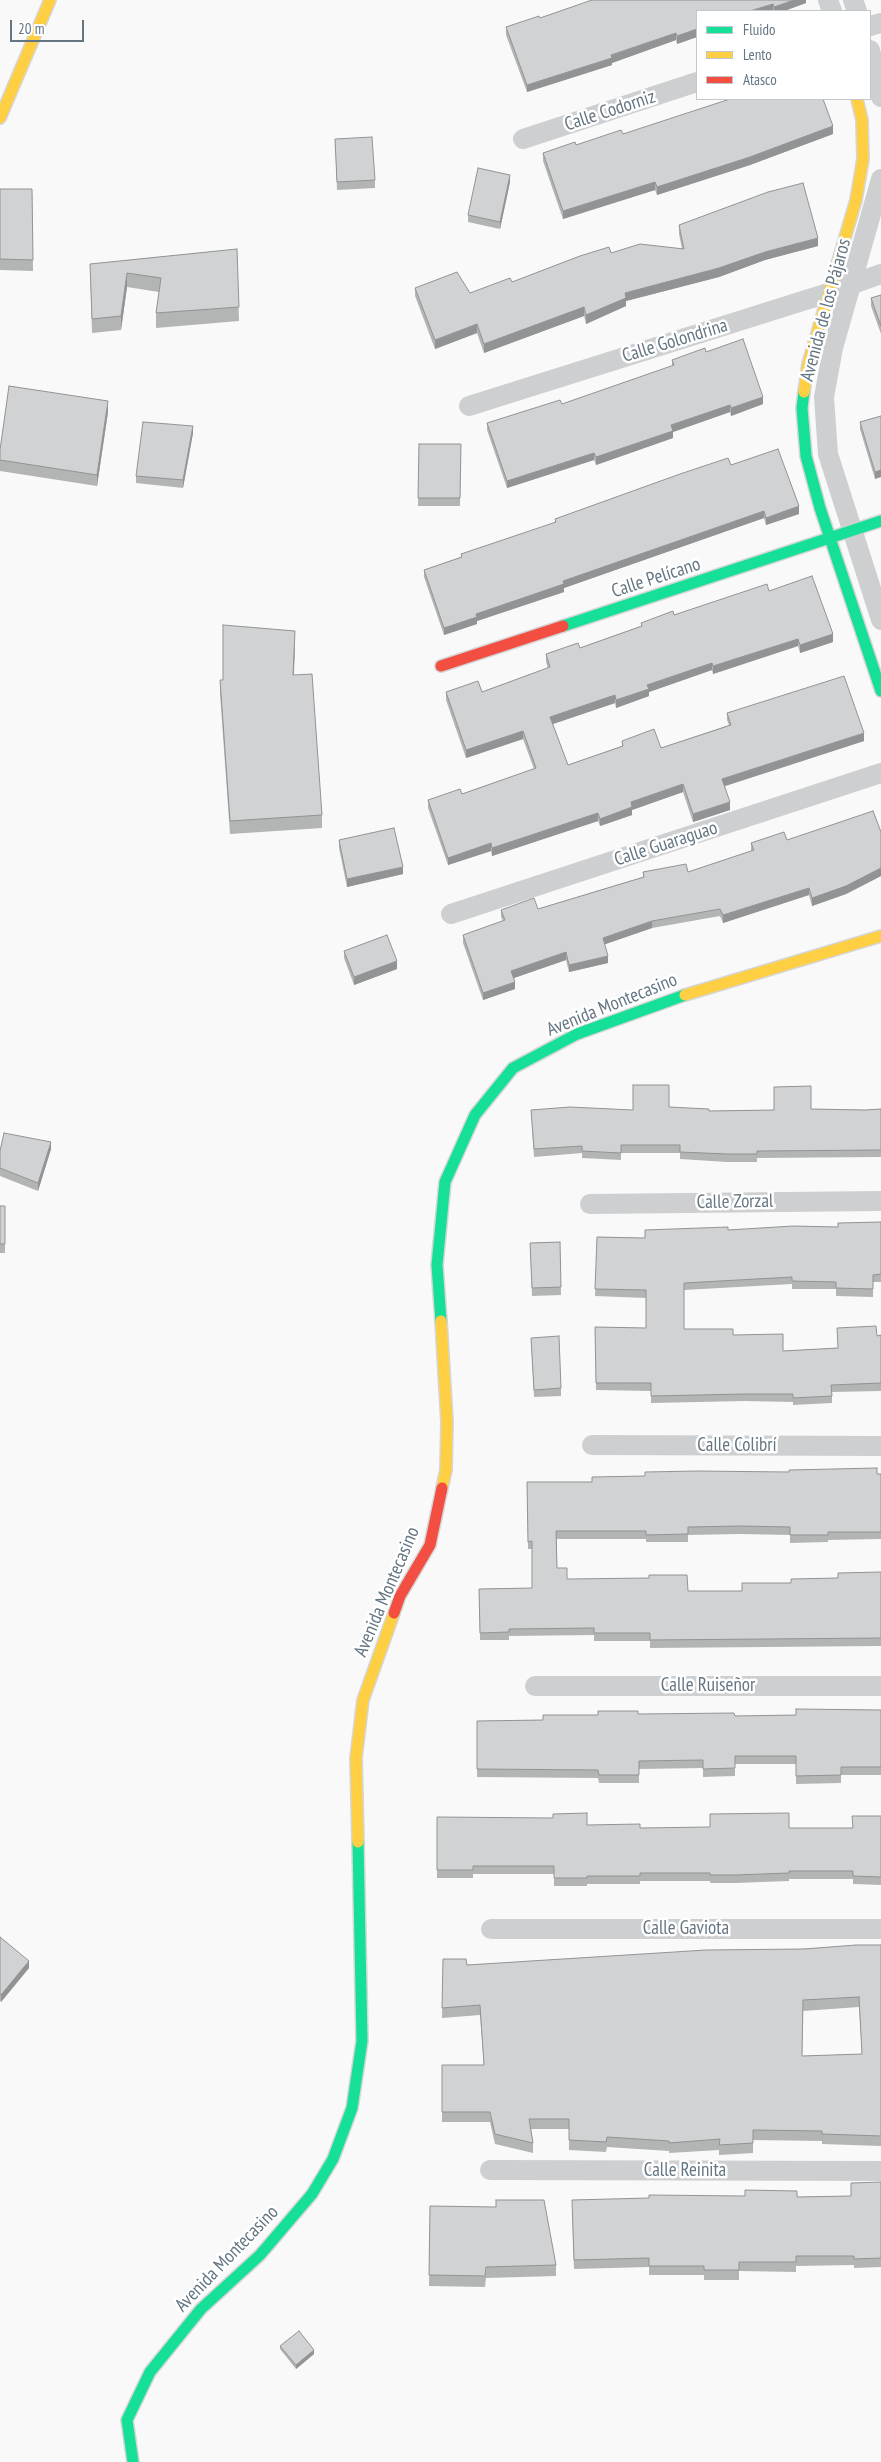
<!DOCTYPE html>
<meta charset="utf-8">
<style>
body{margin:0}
#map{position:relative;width:881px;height:2462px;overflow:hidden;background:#f9f9f9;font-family:"PT Sans Narrow",sans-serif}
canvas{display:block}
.legend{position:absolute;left:696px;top:10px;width:175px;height:90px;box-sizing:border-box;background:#fff;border:1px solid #c1c8cd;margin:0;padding:6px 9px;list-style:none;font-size:15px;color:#657683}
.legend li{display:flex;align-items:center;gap:10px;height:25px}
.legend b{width:25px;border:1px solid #c1c8cd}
.scale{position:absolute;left:10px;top:20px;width:74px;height:22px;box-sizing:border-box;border:2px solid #657683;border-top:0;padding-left:6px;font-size:15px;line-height:18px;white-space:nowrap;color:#657683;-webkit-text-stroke:4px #fff;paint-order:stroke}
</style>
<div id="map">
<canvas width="881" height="2462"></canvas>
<ul class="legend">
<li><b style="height:6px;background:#16e098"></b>Fluido</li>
<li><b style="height:6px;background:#ffcf43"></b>Lento</li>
<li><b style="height:6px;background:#f24e42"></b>Atasco</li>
</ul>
<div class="scale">20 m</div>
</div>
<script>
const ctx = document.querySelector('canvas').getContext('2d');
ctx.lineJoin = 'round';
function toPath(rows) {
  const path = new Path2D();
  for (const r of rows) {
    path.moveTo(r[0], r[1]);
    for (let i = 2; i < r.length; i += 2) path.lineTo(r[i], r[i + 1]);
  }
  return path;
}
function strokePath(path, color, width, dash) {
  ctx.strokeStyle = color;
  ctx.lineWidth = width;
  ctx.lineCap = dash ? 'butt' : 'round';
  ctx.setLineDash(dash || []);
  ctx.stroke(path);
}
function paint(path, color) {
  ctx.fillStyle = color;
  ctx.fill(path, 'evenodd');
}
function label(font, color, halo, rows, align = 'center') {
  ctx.font = font + ' "PT Sans Narrow",sans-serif';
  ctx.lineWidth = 5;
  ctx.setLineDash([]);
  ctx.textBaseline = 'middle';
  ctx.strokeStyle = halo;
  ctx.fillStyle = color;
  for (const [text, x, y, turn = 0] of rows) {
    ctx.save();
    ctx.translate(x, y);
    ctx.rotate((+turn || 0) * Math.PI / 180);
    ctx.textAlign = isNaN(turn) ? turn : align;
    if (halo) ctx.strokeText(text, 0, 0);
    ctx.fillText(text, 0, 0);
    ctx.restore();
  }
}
const fast = toPath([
 [804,392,802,408,806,456,820,508,881,691],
 [563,626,881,521],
 [441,1321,437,1265,445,1182,475,1115,513,1068,577,1034,685,995],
 [133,2462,127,2420,150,2372,201,2309,260,2255,312,2194,333,2159,352,2108,362,2041,358,1842]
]);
const slow = toPath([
 [0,118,50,0],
 [804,392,808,364,856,200,863,159,862,120,857,99],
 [685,995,881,936],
 [441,1321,447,1422,446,1470,442,1488],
 [358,1842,356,1758,363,1700,394,1613]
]);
const jam = toPath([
 [441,666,563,626],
 [394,1613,400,1596,430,1545,442,1488]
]);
strokePath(fast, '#d5d6d7', 14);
strokePath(slow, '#d5d6d7', 14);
strokePath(jam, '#d5d6d7', 14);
strokePath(toPath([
 [828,0,832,11],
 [853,0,857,11],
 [870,26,881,23],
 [870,50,881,97],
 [523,139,697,82],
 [881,179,833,348,824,397,828,454,881,620],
 [469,406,828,293,881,274],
 [451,914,881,773],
 [590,1204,881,1201],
 [592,1445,881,1446],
 [535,1686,881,1686],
 [491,1929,881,1929],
 [490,2170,881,2171]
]), '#cecfd0', 20);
strokePath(fast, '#16e098', 11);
strokePath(slow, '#ffcf43', 11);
strokePath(jam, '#f24e42', 11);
paint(toPath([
 [806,0,806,3,784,11,697,11,697,37,677,44,676,40,612,63,612,65,527,92,506,35,506,27,540,18],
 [623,134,833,134,750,165,657,195,655,190,563,219,543,161,543,153],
 [335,139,375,180,375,188,337,190],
 [510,182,500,229,468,222,468,215],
 [0,189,32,189,33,271,0,270],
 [679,225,818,246,765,260,719,277,626,301,626,306,586,324,584,316,484,353,477,333,435,349,415,296,415,288,470,293,512,282,611,253,682,249,679,234],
 [237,249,239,321,156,328,156,313,159,292,127,287,121,330,92,333,90,264],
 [881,295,881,334,871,306,871,298],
 [706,352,763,404,731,416,730,412,673,432,673,438,596,465,594,460,507,488,487,430,487,423,562,404,672,366,672,360],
 [108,412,97,486,0,471,0,450],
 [881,416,875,479,860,429,860,422],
 [193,433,183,488,136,483,136,476],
 [419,444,461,444,460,506,418,506],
 [731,465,799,514,766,525,764,518,564,588,564,592,477,621,477,624,444,635,424,577,424,570,461,557,461,554,555,523,555,519],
 [769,591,833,642,800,653,798,646,713,674,712,670,649,692,649,696,616,708,615,703,553,724,568,765,622,746,622,741,661,748,729,725,727,720,727,713,864,741,725,786,730,810,693,822,683,792,632,810,632,815,600,826,598,821,492,856,491,851,448,865,428,808,428,800,462,794,534,769,523,739,466,758,446,700,446,692,482,692,548,668,546,662,546,654,580,648,641,626,641,623],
 [295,644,294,675,322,815,322,828,230,834,220,693,220,680,223,680],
 [881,832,881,876,846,894,812,906,809,895,723,923,720,916,652,928,605,944,608,963,569,972,566,960,514,978,515,989,483,1000,463,943,463,935,503,921,501,917,501,910,538,909,643,877,643,872,688,872,751,851,751,843],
 [339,840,403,874,347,887,339,848],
 [344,951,397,969,354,985,344,958],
 [669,1107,709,1111,774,1110,811,1109,865,1110,881,1109,881,1157,757,1158,757,1162,727,1162,680,1159,680,1153,621,1153,621,1160,582,1158,582,1153,534,1157,531,1110,633,1110],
 [51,1149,38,1191,0,1176,0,1151],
 [0,1206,5,1206,5,1253,0,1253],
 [881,1222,881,1282,873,1282,873,1297,836,1296,836,1289,792,1289,792,1284,684,1290,684,1329,733,1335,783,1351,837,1348,877,1336,881,1335,881,1391,832,1392,832,1403,793,1405,793,1402,745,1401,651,1403,651,1391,596,1390,595,1327,646,1328,646,1298,595,1296,597,1237,645,1238,728,1230,838,1227],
 [560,1242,561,1295,532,1296,530,1243],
 [531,1338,561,1388,561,1396,534,1397],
 [881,1474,881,1539,828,1540,828,1542,790,1543,790,1535,740,1534,688,1535,688,1542,646,1542,646,1539,557,1539,557,1568,567,1579,688,1591,742,1591,791,1583,838,1578,881,1572,881,1646,650,1648,650,1641,594,1641,594,1635,509,1636,509,1640,480,1640,479,1589,532,1588,532,1549,528,1549,527,1482,592,1482],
 [881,1710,881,1775,841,1775,841,1783,796,1784,796,1764,735,1764,735,1776,703,1777,703,1768,639,1769,639,1783,599,1783,598,1778,477,1777,477,1721,543,1720,638,1714,735,1716,796,1715],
 [881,1816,881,1885,853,1884,853,1879,789,1879,789,1881,735,1883,710,1883,710,1881,640,1881,640,1884,587,1884,587,1886,554,1886,554,1874,473,1874,473,1878,437,1878,437,1817,587,1825,640,1828,853,1828],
 [0,1937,29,1968,1,2002,0,2001],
 [881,1945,881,2146,822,2144,822,2141,753,2140,753,2153,719,2155,719,2150,669,2153,669,2151,607,2147,606,2152,569,2150,569,2129,531,2129,533,2143,533,2153,495,2144,490,2122,442,2122,442,2065,484,2065,480,2015,442,2018,443,1959,467,1965],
 [859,2007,862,2054,802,2056,803,2011],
 [881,2182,881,2267,854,2268,854,2265,796,2266,796,2272,739,2271,739,2280,704,2280,704,2275,649,2275,649,2267,574,2269,572,2209,797,2197,851,2196],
 [430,2206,556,2265,556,2276,486,2278,485,2287,429,2286],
 [280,2346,314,2354,296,2369,280,2349]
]), '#b3b5b5');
paint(toPath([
 [794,0,806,0,806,3,784,11,774,11,774,7],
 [773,4,773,11,750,11],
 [697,29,697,37,677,44,677,36],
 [676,33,676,40,612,63,612,65,527,92,527,85],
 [833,126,833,134,750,165,657,195,657,187],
 [510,175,510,182,500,229,500,222],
 [655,182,655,190,563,219,563,211],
 [818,238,818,246,765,260,719,277,626,301,626,306,586,324,586,315,625,293,765,252],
 [127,273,127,287,121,330,121,316],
 [584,307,584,316,484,353,484,344],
 [477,324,477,333,435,349,435,340],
 [763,397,763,404,731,416,731,408],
 [108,401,108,412,97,486,97,475],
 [730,405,730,412,673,432,673,438,596,465,596,457,671,425],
 [193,426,193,433,183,488,183,480],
 [594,453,594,460,507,488,507,481],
 [881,470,881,477,875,479,875,472],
 [799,506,799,514,766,525,766,518],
 [764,511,764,518,564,588,564,592,477,621,477,624,444,635,444,628,476,614,563,581],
 [295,631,295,644,293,688,293,675],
 [833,634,833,642,800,653,800,645],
 [798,639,798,646,713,674,713,666],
 [712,663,712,670,649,692,649,696,616,708,616,700,647,685],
 [615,695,615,703,550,725,550,717],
 [523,731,523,739,466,758,466,750],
 [864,733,864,741,722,787,722,779],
 [683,784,683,792,632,810,632,815,600,826,600,819,631,802],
 [730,802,730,810,693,822,693,814],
 [598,813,598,821,492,856,492,848],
 [491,843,491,851,448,865,448,858],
 [403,867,403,874,347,887,347,879],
 [881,868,881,876,846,894,812,906,812,898],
 [809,888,809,895,723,923,723,915],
 [652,921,652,928,603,945,603,938],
 [566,952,566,960,511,979,511,971],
 [608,956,608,963,569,972,569,965],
 [397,961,397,969,354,985,354,977],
 [515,982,515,989,483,1000,483,993],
 [51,1142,51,1149,38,1191,38,1183],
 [29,1961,29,1968,1,2002,1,1995],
 [314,2350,314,2354,296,2369,296,2365]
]), '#929394');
const building = toPath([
 [592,0,794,0,774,7,773,4,750,11,697,11,697,29,677,36,676,33,611,55,612,58,527,85,506,27,539,16,540,18,592,0],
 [730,99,823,99,833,126,750,157,657,187,655,182,563,211,543,153,575,142,576,145,621,130,623,134,730,99],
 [372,137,375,180,337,182,335,139,372,137],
 [478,168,510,175,500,222,468,215,478,168],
 [803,183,818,238,765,252,719,268,625,293,626,298,586,315,584,307,484,344,477,324,435,340,415,288,457,272,470,293,510,278,512,282,580,256,609,247,611,253,640,244,684,249,679,225,768,192,803,183],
 [0,189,32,189,33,260,0,259,0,189],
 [237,249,239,307,156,313,161,278,127,273,121,316,92,319,90,264,237,249],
 [881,295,881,326,871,298,881,295],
 [743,339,763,397,731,408,730,405,671,425,673,431,596,457,594,453,507,481,487,423,560,400,562,404,674,365,672,360,705,348,706,352,743,339],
 [9,386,108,401,97,475,0,460,0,450,9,386],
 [881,416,881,470,875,472,860,422,881,416],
 [143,422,193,426,183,480,136,476,143,422],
 [419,444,461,444,460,498,418,498,419,444],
 [778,449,799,506,766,518,764,511,563,581,564,584,476,614,477,617,444,628,424,570,462,557,461,554,556,522,555,519,680,474,728,458,731,465,778,449],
 [812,576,833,634,800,645,798,639,713,666,712,663,647,685,649,689,616,700,615,695,550,717,568,765,623,746,622,741,654,729,661,748,731,725,727,713,844,676,864,733,722,779,730,802,693,814,683,784,631,802,632,807,600,819,598,813,492,848,491,843,448,858,428,800,460,789,462,794,536,768,523,731,466,750,446,692,478,681,482,692,550,667,546,654,578,643,580,648,642,626,641,623,673,611,674,615,767,584,769,591,812,576],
 [223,625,295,631,293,675,312,674,322,815,230,821,220,680,223,680,223,625],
 [873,811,881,832,881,868,846,886,812,898,809,888,723,915,720,909,652,921,603,938,608,956,569,965,566,952,511,971,515,982,483,993,463,935,505,920,501,910,534,898,538,909,644,877,643,872,686,864,688,872,754,850,751,843,784,832,787,840,873,811],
 [394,828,403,867,347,879,339,840,394,828],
 [387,935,397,961,354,977,344,951,387,935],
 [633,1085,669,1085,669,1107,709,1109,709,1111,774,1110,774,1087,811,1086,811,1109,865,1110,881,1109,881,1150,757,1151,757,1154,727,1154,680,1152,680,1145,621,1145,621,1153,582,1151,582,1146,534,1149,531,1110,570,1107,633,1110,633,1085],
 [4,1133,51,1142,38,1183,0,1168,0,1151,4,1133],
 [0,1206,5,1206,5,1244,0,1244,0,1206],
 [881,1222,881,1274,873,1275,873,1289,836,1288,836,1282,792,1281,792,1277,684,1283,684,1329,733,1329,733,1335,783,1334,783,1351,838,1348,837,1328,876,1326,877,1336,881,1335,881,1383,831,1385,832,1396,793,1398,793,1394,745,1394,651,1396,651,1383,596,1383,595,1327,646,1328,646,1290,595,1289,597,1237,645,1238,645,1230,728,1227,728,1230,793,1226,838,1227,838,1223,881,1222],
 [560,1242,561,1287,532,1288,530,1243,560,1242],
 [559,1336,561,1388,534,1390,531,1338,559,1336],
 [877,1468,877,1474,881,1474,881,1532,828,1532,828,1535,790,1535,790,1527,740,1526,688,1527,688,1534,646,1535,646,1531,556,1531,557,1568,567,1568,567,1579,649,1578,649,1575,687,1575,688,1591,742,1591,742,1583,791,1583,791,1579,838,1578,838,1573,881,1572,881,1638,650,1640,650,1633,594,1633,594,1628,509,1629,509,1632,480,1633,479,1589,532,1588,532,1541,528,1542,527,1482,592,1482,592,1477,645,1476,645,1472,697,1471,789,1472,789,1470,877,1468],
 [796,1709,881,1710,881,1767,841,1767,841,1775,796,1776,796,1756,735,1756,735,1768,703,1769,703,1760,639,1761,639,1775,599,1775,598,1770,477,1769,477,1721,543,1720,543,1715,598,1715,598,1711,638,1711,638,1714,734,1713,735,1716,796,1715,796,1709],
 [587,1813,587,1825,640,1824,640,1828,710,1827,710,1814,789,1813,789,1828,853,1828,852,1816,881,1816,881,1877,853,1876,853,1871,789,1871,789,1873,735,1875,710,1875,710,1873,640,1873,640,1876,587,1876,587,1878,554,1878,554,1866,473,1866,473,1870,437,1870,437,1817,553,1818,553,1814,587,1813],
 [0,1937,29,1961,1,1995,0,1994,0,1937],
 [856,1945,881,1945,881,2136,822,2134,822,2131,753,2130,753,2143,719,2145,720,2139,669,2143,669,2141,607,2137,606,2142,569,2140,569,2119,529,2119,533,2143,495,2134,490,2112,442,2112,442,2065,484,2065,480,2005,442,2008,443,1959,466,1959,467,1965,706,1950,804,1949,856,1945],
 [859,1997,862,2054,802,2056,803,2000,859,1997],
 [881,2182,881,2258,854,2259,854,2256,796,2256,796,2262,739,2262,739,2270,704,2270,704,2266,649,2266,649,2258,574,2260,572,2200,649,2198,649,2195,745,2196,745,2190,797,2191,797,2197,851,2196,851,2183,881,2182],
 [496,2200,544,2200,556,2265,486,2267,485,2276,429,2275,430,2206,496,2207,496,2200],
 [299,2331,314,2350,296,2365,280,2346,299,2331]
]);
paint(building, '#d0d2d3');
strokePath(building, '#929394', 1);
label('19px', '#657683', '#fff', [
 ["Calle Codorniz",610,111,-18],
 ["Avenida de los Pájaros",826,310,-75],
 ["Calle Golondrina",675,341,-17],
 ["Calle Pelícano",656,578,-18],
 ["Calle Guaraguao",666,844,-18],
 ["Avenida Montecasino",612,1005,-22],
 ["Calle Zorzal",735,1202,-1],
 ["Calle Colibrí",737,1446],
 ["Avenida Montecasino",387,1592,-67],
 ["Calle Ruiseñor",708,1686],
 ["Calle Gaviota",686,1929],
 ["Calle Reinita",685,2171],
 ["Avenida Montecasino",227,2259,-46]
]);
</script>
